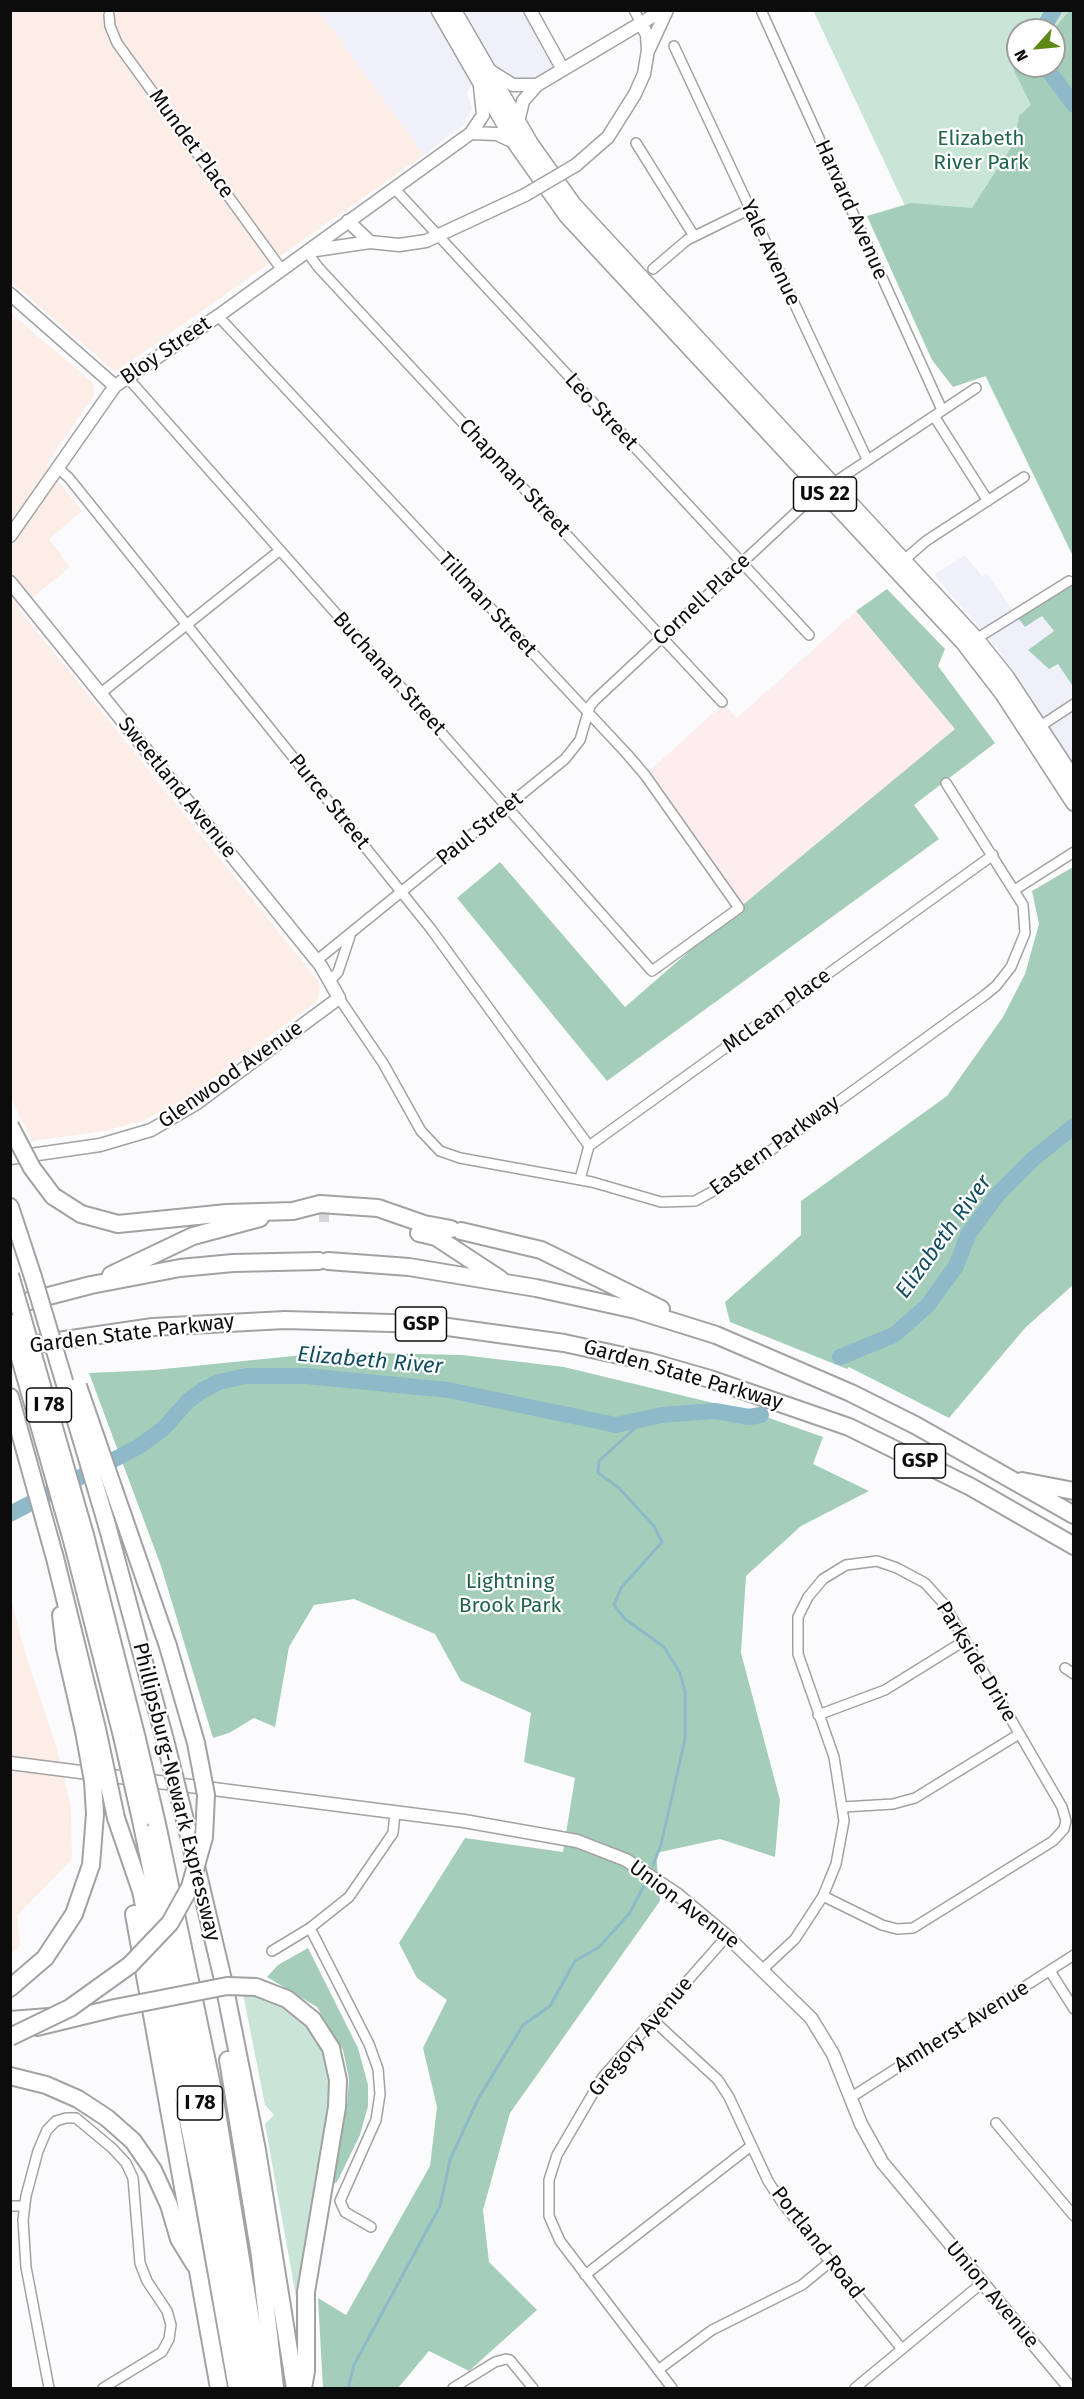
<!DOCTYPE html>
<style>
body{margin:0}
#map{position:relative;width:1084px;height:2399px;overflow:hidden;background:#fbfbfe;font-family:"Fira Sans",sans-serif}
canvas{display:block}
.frame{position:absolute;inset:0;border:12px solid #0c0c0d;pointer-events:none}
.north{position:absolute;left:1006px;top:18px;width:60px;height:60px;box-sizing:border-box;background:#fff;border:2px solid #9e9e9e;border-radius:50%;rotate:243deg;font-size:16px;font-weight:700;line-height:24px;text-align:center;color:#0c0c0d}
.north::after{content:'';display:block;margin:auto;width:21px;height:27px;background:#5e8917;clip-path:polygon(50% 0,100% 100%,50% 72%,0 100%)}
</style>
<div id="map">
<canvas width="1084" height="2399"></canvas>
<div class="frame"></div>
<div class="north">N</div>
</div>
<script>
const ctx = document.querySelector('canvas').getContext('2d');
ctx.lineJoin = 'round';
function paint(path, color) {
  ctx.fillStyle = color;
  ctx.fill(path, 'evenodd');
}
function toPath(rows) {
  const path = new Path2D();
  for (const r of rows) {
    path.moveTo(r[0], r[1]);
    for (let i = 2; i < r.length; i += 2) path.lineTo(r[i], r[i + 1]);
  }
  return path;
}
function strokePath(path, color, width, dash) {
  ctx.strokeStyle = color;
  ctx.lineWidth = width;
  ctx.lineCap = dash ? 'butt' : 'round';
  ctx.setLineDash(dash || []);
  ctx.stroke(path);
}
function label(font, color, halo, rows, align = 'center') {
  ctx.font = font + ' "Fira Sans",sans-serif';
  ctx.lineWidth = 4.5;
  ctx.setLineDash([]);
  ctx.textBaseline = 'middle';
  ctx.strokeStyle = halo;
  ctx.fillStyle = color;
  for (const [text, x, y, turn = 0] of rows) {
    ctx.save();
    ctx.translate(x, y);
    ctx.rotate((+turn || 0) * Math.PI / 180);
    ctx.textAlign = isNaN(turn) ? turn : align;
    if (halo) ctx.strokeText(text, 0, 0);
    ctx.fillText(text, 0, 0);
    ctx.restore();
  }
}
paint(toPath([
 [319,11,439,11,476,75,467,93,472,109,463,125,424,155],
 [453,11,529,11,562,68,537,85,503,81],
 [965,555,982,576,986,573,1025,627,1042,616,1054,631,1028,650,1058,663,1073,685,1073,764,996,646,934,575]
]), '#f0f0fa');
paint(toPath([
 [11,11,319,11,424,155,115,372,11,282],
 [11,313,93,383,94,395,46,465,82,511,49,539,70,567,19,609,319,982,320,992,316,1002,186,1098,143,1121,104,1131,32,1141,11,1099],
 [10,1595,24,1649,57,1749,71,1807,72,1859,17,1916,20,1946,11,1954]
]), '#fceee7');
paint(toPath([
 [856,611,955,729,748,905,739,908,645,775,723,704,737,718]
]), '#fdedee');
paint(toPath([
 [813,10,1073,11,1073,556,985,376],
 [1018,30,1054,30,1054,66,1018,66],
 [243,1994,260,1996,286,2006,311,2030,324,2051,331,2075,330,2108,298,2297,296,2297,265,2124,274,2115,265,2105]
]), '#c9e5d7');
paint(toPath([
 [1069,11,1074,11,1073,556,986,376,953,387,932,360,867,216,911,203,972,208,1014,143,1019,116,1031,105,1013,68,1018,65,1054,66,1053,30],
 [1073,578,1073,685,1072,685,1058,664,1049,669,1028,650,1054,631,1042,616,1025,627,1014,613],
 [887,589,945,649,938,666,995,743,914,805,939,839,607,1081,457,898,500,862,625,1007,739,908,955,729,856,611],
 [1073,867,1073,1285,1025,1328,949,1418,849,1367,847,1369,730,1322,725,1302,801,1235,801,1201,947,1096,1003,1017,1025,974,1039,924,1032,891],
 [333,1352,462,1355,564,1367,755,1413,823,1437,813,1464,869,1491,801,1526,746,1576,741,1653,780,1800,775,1857,720,1839,656,1853,660,1901,510,2113,483,2210,489,2262,537,2310,469,2371,429,2351,398,2388,323,2388,318,2298,346,2315,430,2166,437,2107,423,2048,447,2000,417,1978,399,1943,465,1838,563,1852,575,1778,524,1762,531,1713,461,1681,435,1634,354,1599,314,1605,289,1647,275,1727,254,1718,229,1733,213,1738,161,1566,89,1373,154,1370],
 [308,1948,358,2048,368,2085,368,2106,360,2135,337,2182,332,2185,347,2106,349,2079,343,2050,317,2007,267,1977,278,1965]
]), '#a5ceba');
strokePath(toPath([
 [646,1418,599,1461,598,1473,619,1488,654,1526,662,1542,621,1588,614,1605,625,1619,664,1647,680,1673,685,1692,685,1739,661,1845,653,1865],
 [348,2388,354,2365,440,2206,450,2160,478,2099,523,2025,550,2006,575,1961,599,1947,629,1914,644,1886]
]), '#8eb9c9', 3);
strokePath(toPath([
 [1042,30,1054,10],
 [1045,66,1074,105],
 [840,1357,894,1335,928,1305,956,1266,969,1233,999,1193,1033,1159,1074,1126],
 [10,1514,138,1447,163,1429,189,1400,203,1390,219,1382,246,1376,306,1376,448,1390,616,1425,662,1415,715,1411,749,1417,761,1415]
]), '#8eb9c9', 16);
strokePath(toPath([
 [319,1214,329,1214]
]), '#d7d7da', 16, [16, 8]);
const minor = toPath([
 [634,10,641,23],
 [761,10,942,410],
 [109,15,110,26,117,43,282,270],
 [674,46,867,459],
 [636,143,694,236],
 [394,188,809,635],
 [307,252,318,267,722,702],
 [653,269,687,240,750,209],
 [127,377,652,971,739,908,645,775,627,754,218,316],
 [934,416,988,501],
 [58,468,69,478,431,929,589,1146],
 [832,484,976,388],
 [904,560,926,541,1024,477],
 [976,639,1069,581],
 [101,693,279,551],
 [1039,727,1074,704],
 [1016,889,1074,852],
 [316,961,565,759,580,740,590,706,595,700,821,489],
 [330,981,338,972,350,936],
 [339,998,383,1063,421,1131,440,1151,460,1158,592,1182,661,1202,695,1201,719,1188,985,995,996,986,1011,967,1025,933,1023,905,946,783],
 [580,1179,589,1146,993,855],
 [1065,1668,1074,1674],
 [818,1715,885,1690,964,1641],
 [843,1807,893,1804,915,1798,1019,1734],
 [310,1928,369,2044,378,2069,380,2094,376,2120,340,2201,345,2212,371,2227],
 [272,1951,310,1928,349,1897,393,1833,395,1813],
 [764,1968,795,1939,823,1896,836,1864,844,1821,834,1757,798,1654,798,1617,808,1597,823,1579,846,1565,877,1561,897,1568,925,1583,944,1604,1062,1807,1066,1821,1064,1829,1053,1841,913,1928,897,1929,882,1925,823,1896],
 [1050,1971,1074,2009],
 [653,2020,718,2080,729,2097,768,2181,783,2204,902,2349],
 [850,2098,1074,1955],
 [996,2123,1074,2216],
 [10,2206,25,2206],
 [585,2275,751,2146],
 [658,2370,712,2330,802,2285,830,2262],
 [49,2388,26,2267,23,2220,26,2196,38,2151,47,2130,56,2121,66,2118,76,2118,112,2148,126,2163,133,2178,140,2263,147,2281,167,2311,171,2325,169,2339,162,2352,103,2388],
 [453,2388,495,2362,506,2359,510,2360,533,2388],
 [672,2388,560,2241,549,2216,549,2180,557,2155,602,2078,727,1936],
 [855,2388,982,2283]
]);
const tertiary = toPath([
 [530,10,562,68],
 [649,49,667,10],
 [489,70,513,85,537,85],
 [518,122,523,101,537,85,663,10],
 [471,133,497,134,516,143],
 [576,165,608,137,635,94,644,74,648,50,647,35,641,23],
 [348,221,370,242],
 [309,251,370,242,399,245,426,241,525,195],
 [10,294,115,386],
 [10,536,115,386,218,316,471,133,483,115,480,86],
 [10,582,321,966,339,998,197,1103,151,1130,100,1145,10,1158],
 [10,1763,464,1821,577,1841,626,1860,678,1895,727,1936,811,2018,833,2054,861,2124,882,2162,1070,2388]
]);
const trunk = toPath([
 [439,10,516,144,567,216,963,642,1003,694,1074,803],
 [453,10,530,143,573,204,976,639,1007,678,1074,780]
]);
const motorway = toPath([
 [53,1196,81,1214,118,1224,227,1213,293,1211,320,1204,378,1208,424,1224,451,1229],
 [10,1207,33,1277],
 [461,1231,541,1250,661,1309],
 [419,1233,436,1237,500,1279],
 [328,1261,409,1267,536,1288,636,1310,716,1335,851,1393,915,1425,1074,1515],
 [111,1275,193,1236,260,1218],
 [10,1306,91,1285,180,1268,233,1263,319,1261],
 [17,1347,153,1327,285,1320,426,1324,564,1343,651,1362,710,1379,849,1427,971,1487,1074,1546],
 [10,1397,55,1558,97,1729],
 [1022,1481,1074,1491],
 [122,1513,168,1646],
 [107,1525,165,1740],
 [85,1535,137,1739],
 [73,1544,122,1736],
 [61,1615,65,1648,84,1731],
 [116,1818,141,1891,201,2184,237,2388],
 [141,1820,211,2156,248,2388],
 [157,1824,215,2100,262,2388],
 [187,1828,224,1984,257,2150,295,2388],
 [134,1914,219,2388],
 [256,1987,287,1999,313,2020,331,2048,338,2080,337,2107,306,2292,306,2371,303,2388],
 [10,1988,45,1958,74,1914,91,1865,95,1814],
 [10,2020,49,2017],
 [37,2027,115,2008],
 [228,2060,260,2256,275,2388],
 [10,2076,46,2085,78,2099,107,2118,133,2141,153,2170,169,2205,179,2239,195,2265]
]);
strokePath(minor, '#a2a2a5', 12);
strokePath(tertiary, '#a2a2a5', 15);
strokePath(trunk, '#a2a2a5', 18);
strokePath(motorway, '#a2a2a5', 20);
strokePath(minor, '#fff', 9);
strokePath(tertiary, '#fff', 12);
strokePath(trunk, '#fff', 15);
strokePath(motorway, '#fff', 16);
const tertiaryBridge = toPath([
 [525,195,576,165]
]);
const motorwayBridge = toPath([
 [10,1126,32,1168,53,1196],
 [10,1275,85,1535],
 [33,1277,107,1525],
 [10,1323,73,1544],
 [78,1386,122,1513],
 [97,1729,116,1818],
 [84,1731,93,1781,95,1814],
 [122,1736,141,1820],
 [137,1739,157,1824],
 [165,1740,187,1828],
 [115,2008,227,1986,256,1987],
 [10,2037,70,2008,130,1965,170,1923,190,1887,204,1837,206,1795,196,1743,168,1646]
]);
strokePath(tertiaryBridge, '#a2a2a5', 15, []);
strokePath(motorwayBridge, '#a2a2a5', 20, []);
strokePath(tertiaryBridge, '#fff', 12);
strokePath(motorwayBridge, '#fff', 16);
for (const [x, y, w] of [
 [825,494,63],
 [421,1324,51],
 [49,1405,45],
 [920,1461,51],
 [200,2103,45]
]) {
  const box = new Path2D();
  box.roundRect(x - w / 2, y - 17, w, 34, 4.5);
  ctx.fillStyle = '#fff';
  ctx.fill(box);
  strokePath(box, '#0c0c0d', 1.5);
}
label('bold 20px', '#0c0c0d', null, [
 ["US 22",825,494],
 ["GSP",421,1324],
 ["I 78",49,1405],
 ["GSP",920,1461],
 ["I 78",200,2103]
]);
label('21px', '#20654b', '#fff', [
 ["Elizabeth",981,139],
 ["River Park",981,163],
 ["Lightning",510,1582],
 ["Brook Park",510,1606]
]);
label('21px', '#0c0c0d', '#fff', [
 ["Mundet Place",191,144,54],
 ["Harvard Avenue",851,210,66],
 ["Yale Avenue",770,253,65],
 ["Bloy Street",166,351,-34],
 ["Leo Street",601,412,47],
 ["Chapman Street",514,478,47],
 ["Cornell Place",702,600,-43],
 ["Tillman Street",487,605,47],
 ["Buchanan Street",389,674,48],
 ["Sweetland Avenue",177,788,51],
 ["Purce Street",329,802,51],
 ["Paul Street",480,829,-39],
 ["McLean Place",777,1011,-36],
 ["Glenwood Avenue",231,1075,-35],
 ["Eastern Parkway",775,1146,-36],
 ["Garden State Parkway",132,1334,-7],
 ["Garden State Parkway",683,1375,16],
 ["Parkside Drive",976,1662,59],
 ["Phillipsburg-Newark Expressway",176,1792,76],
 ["Union Avenue",684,1905,37],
 ["Amherst Avenue",962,2027,-32],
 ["Gregory Avenue",641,2037,-50],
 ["Portland Road",817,2243,52],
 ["Union Avenue",992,2295,50]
]);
label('italic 22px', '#124e60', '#fff', [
 ["Elizabeth River",944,1237,-54],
 ["Elizabeth River",370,1361,5]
]);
</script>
